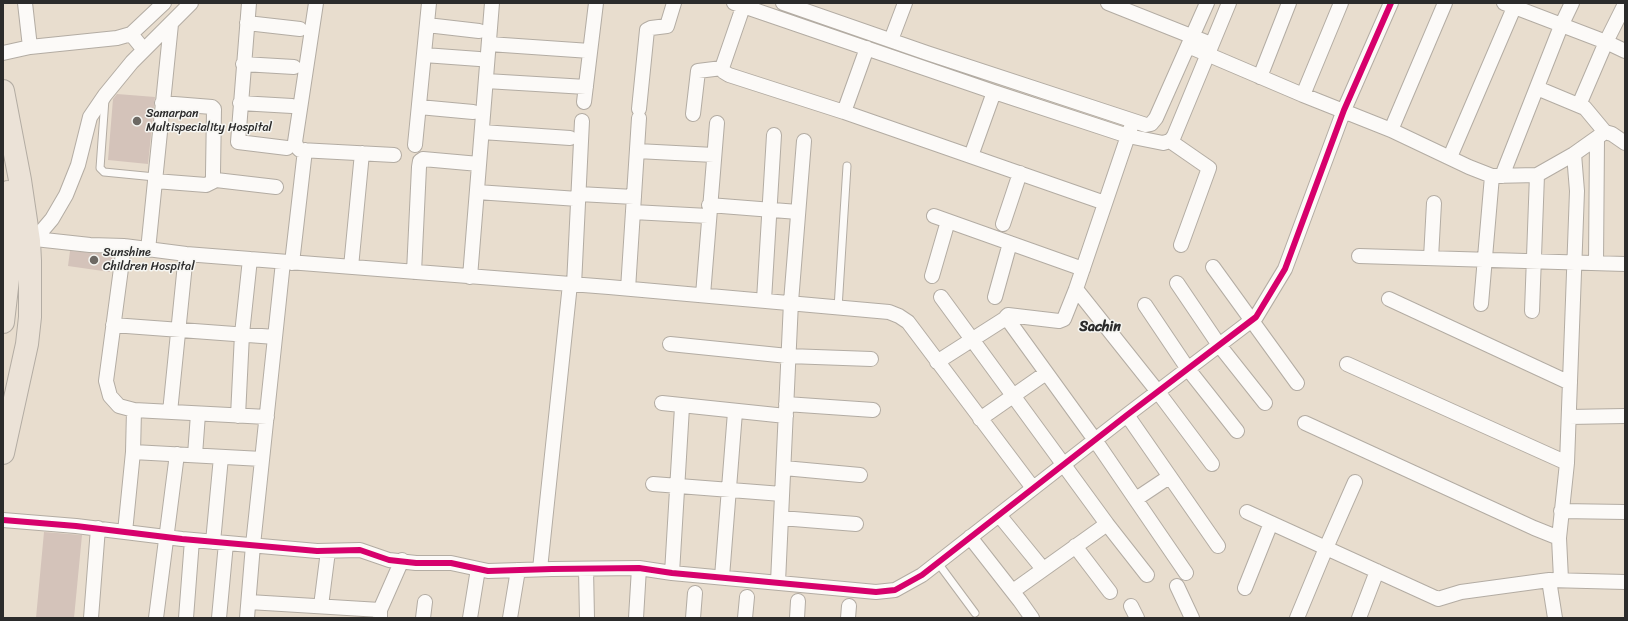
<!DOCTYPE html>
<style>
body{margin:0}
#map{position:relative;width:1628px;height:621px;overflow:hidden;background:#e8ddce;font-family:Sriracha,sans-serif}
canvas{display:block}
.frame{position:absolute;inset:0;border:4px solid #2b2b2b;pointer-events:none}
</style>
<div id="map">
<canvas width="1628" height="621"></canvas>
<div class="frame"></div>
</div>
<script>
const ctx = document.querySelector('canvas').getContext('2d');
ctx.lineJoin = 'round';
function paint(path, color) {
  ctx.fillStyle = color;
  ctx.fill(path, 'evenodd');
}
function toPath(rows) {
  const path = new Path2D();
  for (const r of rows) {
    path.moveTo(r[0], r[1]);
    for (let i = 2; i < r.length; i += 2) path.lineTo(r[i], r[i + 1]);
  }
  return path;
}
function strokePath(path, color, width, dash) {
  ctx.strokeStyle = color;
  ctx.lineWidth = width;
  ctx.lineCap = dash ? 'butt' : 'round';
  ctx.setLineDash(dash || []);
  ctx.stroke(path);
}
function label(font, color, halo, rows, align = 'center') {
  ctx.font = font + ' Sriracha,sans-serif';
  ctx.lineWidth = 3;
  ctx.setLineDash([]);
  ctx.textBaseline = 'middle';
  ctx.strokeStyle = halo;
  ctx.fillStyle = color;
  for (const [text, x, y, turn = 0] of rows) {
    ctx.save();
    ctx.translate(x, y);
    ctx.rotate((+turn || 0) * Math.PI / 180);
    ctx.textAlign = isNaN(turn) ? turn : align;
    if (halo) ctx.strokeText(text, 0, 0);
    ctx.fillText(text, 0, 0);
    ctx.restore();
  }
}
paint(toPath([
 [117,94,155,97,148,164,108,160,113,99],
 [70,251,113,254,110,272,68,266],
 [44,532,82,535,74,618,36,618]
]), '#d4c3ba');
const service = toPath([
 [105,99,100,168,104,172,155,177],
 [838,308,847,166],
 [938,563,975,613]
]);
const minor = toPath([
 [25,3,30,47],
 [249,3,238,142,287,148],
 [316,3,295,142,297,147,300,150,394,155],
 [734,3,994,92,1128,136,1163,143,1170,141,1174,136,1229,3],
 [783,3,927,53,1146,125,1151,124,1156,118,1207,3],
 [1108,3,1211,44],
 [1504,3,1606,42,1625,51],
 [743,7,722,68,724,72,729,75,844,112,1105,203],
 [247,23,300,29],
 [427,25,479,31],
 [131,34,164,3],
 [891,40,905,3],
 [489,44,590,51],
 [1188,46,1303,95,1391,130,1469,167,1492,176,1537,175,1574,154,1605,132,1612,134,1625,143],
 [3,53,30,47,117,38,131,34,144,50],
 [424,55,479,59],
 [243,64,294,67],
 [1260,77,1289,3],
 [486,81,586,87],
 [1537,88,1585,108,1605,132],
 [1303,95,1341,3],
 [584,102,596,3],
 [162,103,212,107,214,109,213,173,213,178,216,180,276,187],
 [240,103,292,106],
 [1579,105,1606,42,1625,4],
 [419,107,473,112],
 [639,109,647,30,651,28,667,26,674,3],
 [844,112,867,48],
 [693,114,698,71,722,68],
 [1133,121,1076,289,1064,319,1059,321,1008,315,1006,317,1095,440,1186,573],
 [1391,130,1445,3],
 [482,132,570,138],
 [1170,141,1209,168,1181,245],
 [415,145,429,3],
 [637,151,714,155],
 [971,156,994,92],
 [1450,157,1516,3],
 [1502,176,1561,26,1572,3],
 [155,181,206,185,216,180],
 [477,192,578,199],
 [579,194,634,197],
 [709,205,798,212],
 [633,212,708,216],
 [934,216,1083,269],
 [1003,224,1020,173],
 [35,239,90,245,124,246,186,254,609,287,889,312,899,316,908,322,1033,488],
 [28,241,35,239,52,219,66,195,78,165,90,117,105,95,132,62,191,3],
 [124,246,106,381,110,396,119,406,134,410,267,417],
 [148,250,171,24],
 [1359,256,1625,264],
 [1431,258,1434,203],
 [292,263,305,150],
 [1596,263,1597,139],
 [351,267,362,153],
 [1213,267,1297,383],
 [414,272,419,167,420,161,423,159,479,164],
 [932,276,948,221],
 [470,277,492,3],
 [1177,283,1219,345,1265,403],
 [574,285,582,121],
 [628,289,639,118],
 [1076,289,1158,392,1212,464],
 [703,295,717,123],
 [941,297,1107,524,1147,575],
 [995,297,1010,243],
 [1389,299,1570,383],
 [764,300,774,135],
 [1481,304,1492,176],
 [1145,305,1188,369,1237,431],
 [1532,311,1537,175],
 [113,325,275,337],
 [670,344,788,356,871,359],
 [937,362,1006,318],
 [1347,364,1567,463],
 [662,403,786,416],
 [786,404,873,410],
 [170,412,186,254],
 [1127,415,1218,546],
 [238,416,242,334,250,259],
 [1569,417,1625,416],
 [980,419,1046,373],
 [1305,423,1534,528,1559,538],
 [133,452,262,459],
 [195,455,198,414],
 [784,468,860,475],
 [653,484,782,494],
 [1136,499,1169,477],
 [1561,511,1625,512],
 [1247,512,1438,599,1461,592,1549,580,1625,582],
 [999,515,1043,569],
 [781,518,856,524],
 [3,520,76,526,182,539,317,551,360,550,389,560,416,563,451,563,488,571,552,569,639,568,672,573,876,592,895,590,922,575,1127,415,1256,317,1285,269,1344,110,1391,3],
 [125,532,133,452,134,410],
 [970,537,1020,601,1032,618],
 [213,542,221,457],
 [1075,546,1110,592],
 [540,569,570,284],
 [586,569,587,618],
 [672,573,682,407],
 [722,577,735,412],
 [1561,579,1559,538,1567,463,1577,191,1574,154],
 [1549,580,1555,618],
 [778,582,791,302,804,141],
 [1177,586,1192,618],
 [1245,588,1271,523],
 [1013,591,1107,524],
 [249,602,380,610],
 [321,606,328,551],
 [1131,606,1137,618],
 [91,618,98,528],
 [156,618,177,454],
 [186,618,192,540],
 [219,618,226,543],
 [247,618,253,545,283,262],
 [380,618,380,610,402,560],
 [423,618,425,602],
 [470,618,478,569],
 [510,618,518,570],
 [636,618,639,568],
 [693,618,695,593],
 [745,618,747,597],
 [797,618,798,601],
 [848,618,849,606],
 [1297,618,1326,548,1355,482],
 [1359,618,1377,571]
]);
const trunk = toPath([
 [3,91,20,180,29,241,30,261,30,317,27,344,3,453],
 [3,322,12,245,10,201,8,192]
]);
strokePath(service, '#b3aca3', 9);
strokePath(minor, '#b3aca3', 16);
strokePath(trunk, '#b3aca3', 24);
strokePath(service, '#fcfaf8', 7);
strokePath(minor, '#fcfaf8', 14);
strokePath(trunk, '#ebe2d7', 22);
strokePath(toPath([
 [3,520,76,526,182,539,317,551,360,550,389,560,416,563,451,563,488,571,552,569,639,568,672,573,876,592,895,590,922,575,1127,415,1256,317,1285,269,1344,110,1391,3]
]), '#d6006c', 6);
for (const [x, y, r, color] of [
 [137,121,5,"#6d6964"],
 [94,260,5,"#6d6964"]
]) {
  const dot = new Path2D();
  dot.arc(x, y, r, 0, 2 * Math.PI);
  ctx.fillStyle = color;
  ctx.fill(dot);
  strokePath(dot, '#f6f6f2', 1.5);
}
label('12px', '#2b2b2b', '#f6f6f2', [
 ["Samarpan",146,114],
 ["Multispeciality Hospital",146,128],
 ["Sunshine",103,253],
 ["Children Hospital",103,267]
], 'left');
label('bold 14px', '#2b2b2b', '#f6f6f2', [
 ["Sachin",1100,327]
]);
</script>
